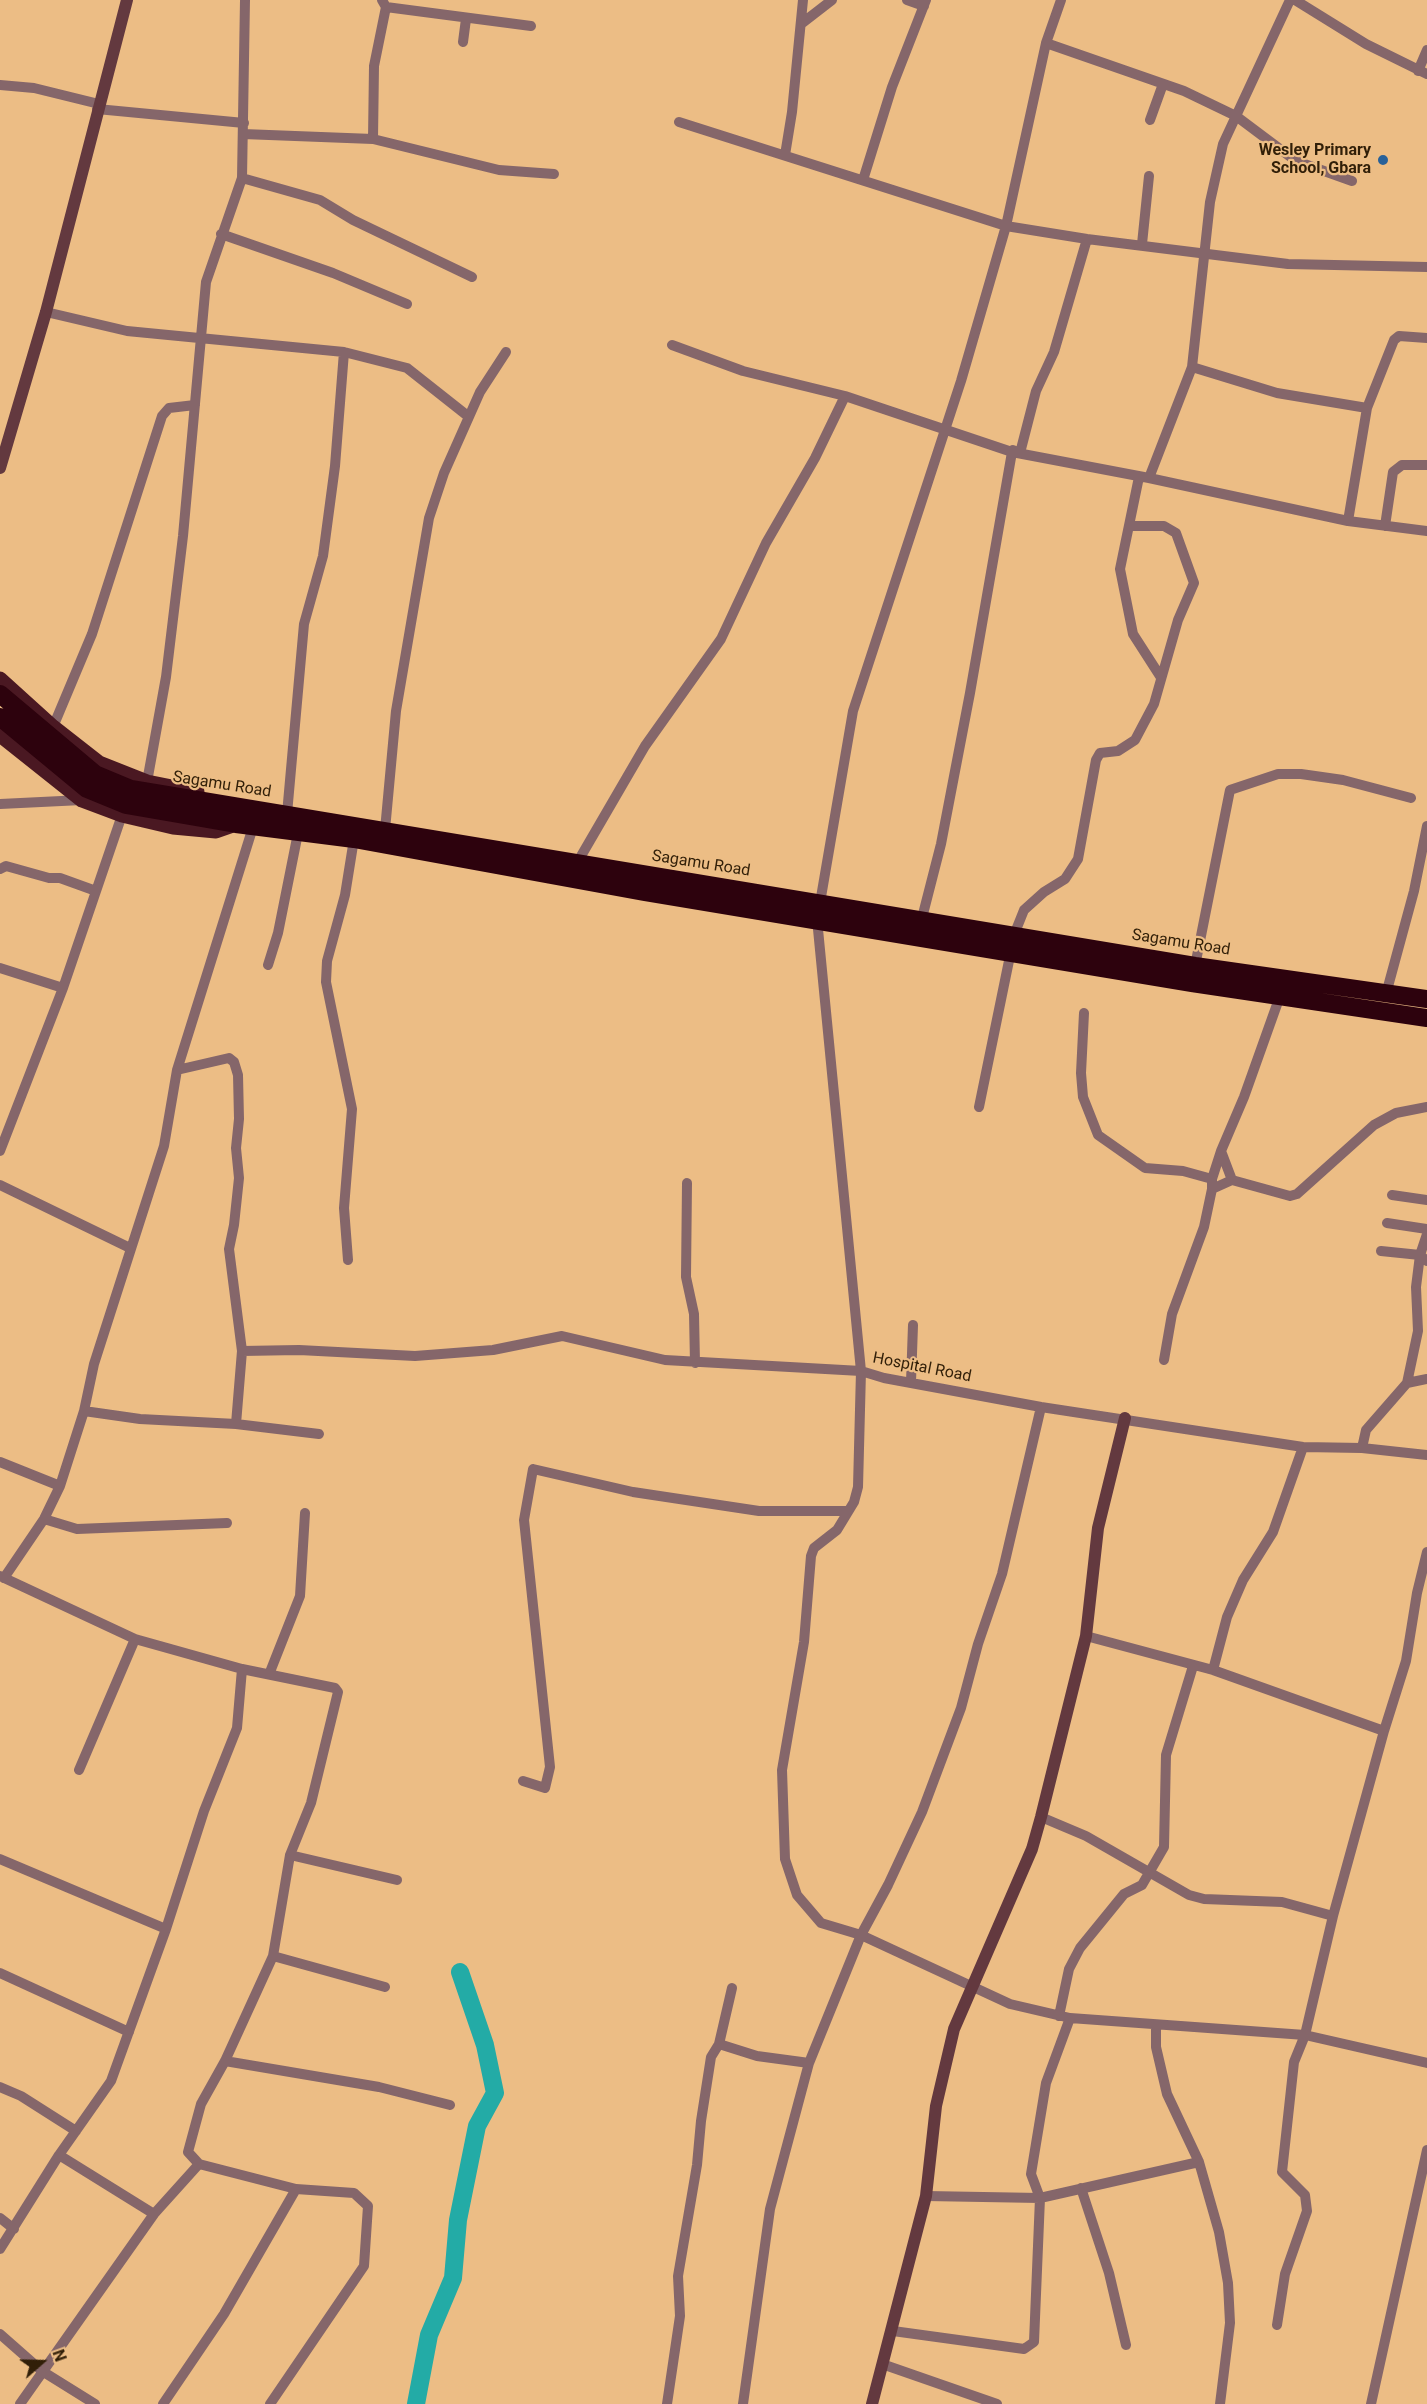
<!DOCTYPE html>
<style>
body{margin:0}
#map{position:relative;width:1427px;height:2404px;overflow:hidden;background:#ecbd85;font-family:Roboto,sans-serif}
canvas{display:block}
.north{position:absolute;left:12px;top:2332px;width:60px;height:60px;-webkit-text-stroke:4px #ecbd85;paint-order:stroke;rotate:70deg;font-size:16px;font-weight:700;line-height:24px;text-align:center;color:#311f08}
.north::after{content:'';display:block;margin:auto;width:21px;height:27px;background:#311f08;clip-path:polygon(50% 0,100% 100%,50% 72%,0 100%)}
</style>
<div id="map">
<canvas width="1427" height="2404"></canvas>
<div class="north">N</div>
</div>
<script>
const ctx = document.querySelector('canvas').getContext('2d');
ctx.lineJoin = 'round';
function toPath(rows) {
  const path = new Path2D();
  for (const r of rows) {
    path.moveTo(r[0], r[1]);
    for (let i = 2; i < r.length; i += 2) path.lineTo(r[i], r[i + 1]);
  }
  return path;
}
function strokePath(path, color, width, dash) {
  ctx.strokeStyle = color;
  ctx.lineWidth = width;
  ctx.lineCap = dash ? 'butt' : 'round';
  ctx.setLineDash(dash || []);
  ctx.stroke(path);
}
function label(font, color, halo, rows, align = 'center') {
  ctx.font = font + ' Roboto,sans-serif';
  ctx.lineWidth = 4.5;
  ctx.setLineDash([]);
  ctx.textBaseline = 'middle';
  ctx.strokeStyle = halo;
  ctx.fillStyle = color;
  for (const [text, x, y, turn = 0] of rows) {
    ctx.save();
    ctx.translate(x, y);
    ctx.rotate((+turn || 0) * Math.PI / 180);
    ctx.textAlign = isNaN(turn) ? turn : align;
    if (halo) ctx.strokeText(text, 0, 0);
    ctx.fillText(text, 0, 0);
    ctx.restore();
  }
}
strokePath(toPath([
 [416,2404,429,2335,453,2278,458,2220,477,2126,495,2093,485,2045,460,1972]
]), '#23aba6', 18);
strokePath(toPath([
 [382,0,386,7,531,26],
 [907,0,924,6],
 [1295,0,1366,44,1427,74],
 [801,24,832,0],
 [463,42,466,19],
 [1046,43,1184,91,1236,116,1296,161,1352,181],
 [1418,71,1427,50],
 [0,85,34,88,99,104],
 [97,109,244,123],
 [1150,120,1163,84],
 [679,122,1006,226,1087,239,1288,264,1427,267],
 [243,134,373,139,499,170,554,174],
 [373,139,374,66,386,7],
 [785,155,792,112,803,0],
 [242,178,320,200,353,220,472,277],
 [863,180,892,87,926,0],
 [221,234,333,273,407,304],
 [1142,244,1149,176],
 [46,312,127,331,344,352,407,368,469,417],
 [672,345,743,371,845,396,1012,452,1149,478,1348,521,1427,531],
 [1192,367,1277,393,1367,408],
 [1013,450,1020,453,1036,391,1054,352,1087,239],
 [1139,477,1120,569,1133,634,1160,676],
 [1149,478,1192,367,1210,202,1223,144,1290,0],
 [1348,521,1367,408,1394,340,1399,336,1427,338],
 [1385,526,1393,472,1402,465,1427,465],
 [53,727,92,634,162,416,169,408,195,405],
 [147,782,166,677,183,536,206,282,242,178,245,0],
 [0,804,82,800],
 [287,814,304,624,323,556,335,466,344,352],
 [385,830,396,711,429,518,444,473,480,392,506,352],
 [577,863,645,746,721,639,766,543,815,458,845,396],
 [0,869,6,866,49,878,60,878,96,891],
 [820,903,853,711,961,381,1006,226,1046,43,1061,0],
 [922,918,941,844,970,693,1012,452],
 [817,919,861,1371,884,1378,1041,1407,1303,1447,1362,1448,1427,1455],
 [1014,935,1024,910,1044,892,1065,879,1078,859,1096,760,1100,753,1118,751,1135,740,1154,704,1178,620,1194,583,1176,533,1164,526,1129,526],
 [268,965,278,933,298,833],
 [1195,966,1230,790,1278,774,1301,774,1343,780,1411,798],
 [0,968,63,988],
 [1386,994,1414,891,1427,826],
 [1084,1013,1081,1073,1083,1097,1098,1135,1145,1168,1183,1171,1212,1179],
 [177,1070,229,1058,234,1062,238,1075,239,1119,236,1148,239,1178,234,1225,229,1249,242,1351,236,1424],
 [979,1107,1011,951],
 [0,1151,63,988,122,815],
 [1221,1151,1232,1180],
 [687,1183,686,1277,694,1314,695,1363],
 [0,1185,130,1248],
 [1212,1189,1232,1180,1290,1196,1297,1194,1374,1125,1396,1113,1427,1107],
 [1392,1195,1427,1200],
 [1387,1223,1427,1229],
 [1381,1251,1420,1255,1427,1261],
 [348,1260,344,1208,352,1109,326,982,327,961,345,895,354,839],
 [242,1351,299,1350,415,1356,493,1350,562,1336,665,1360,861,1371,858,1487,854,1502,837,1530,814,1548,811,1556,804,1642,782,1770,785,1859,797,1895,821,1923,861,1935,1010,2004,1070,2018,1305,2035,1427,2063],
 [1164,1360,1172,1314,1204,1227,1212,1189,1212,1179,1221,1151,1244,1097,1280,996],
 [911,1382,913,1325],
 [1407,1383,1427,1379],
 [84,1411,140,1419,236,1424,319,1434],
 [1362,1448,1366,1430,1407,1383,1418,1331,1416,1287,1420,1255,1427,1234],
 [0,1462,60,1486],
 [44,1519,77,1529,227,1523],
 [0,1576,135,1639,242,1669,335,1688,338,1692,311,1803,290,1855,273,1956,225,2061,201,2104,188,2152,199,2164,296,2189,354,2193,368,2206,364,2266,270,2404],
 [4,1578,44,1519,60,1486,84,1411,94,1364,164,1146,177,1070,253,827],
 [1086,1636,1213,1670,1384,1731],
 [1213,1670,1227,1617,1243,1580,1273,1532,1303,1447],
 [270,1672,300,1596,305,1513],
 [79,1770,135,1639],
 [523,1781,545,1788,550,1767,524,1520,533,1469,633,1492,759,1511,848,1511],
 [1041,1817,1086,1836,1189,1895,1204,1899,1282,1902,1333,1916],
 [290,1855,397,1880],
 [0,1859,166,1929],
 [273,1956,385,1987],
 [0,1973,129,2032],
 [1059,2016,1069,1969,1080,1948,1124,1894,1142,1885,1164,1847,1166,1755,1193,1666],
 [1156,2025,1156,2047,1167,2094,1199,2162,1219,2232,1228,2283,1230,2323,1220,2404],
 [719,2044,757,2056,809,2063],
 [225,2061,379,2087,450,2105],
 [0,2087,21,2096,76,2131],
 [59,2155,154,2214],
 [1081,2188,1109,2273,1126,2345],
 [926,2196,1040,2198,1199,2162],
 [0,2218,14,2229],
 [0,2249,59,2155,111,2081,166,1929,204,1811,237,1728,242,1669],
 [1277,2325,1285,2274,1307,2211,1305,2195,1282,2172,1294,2062,1305,2035,1333,1916,1384,1731,1406,1661,1417,1593,1427,1552],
 [893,2331,1024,2349,1034,2342,1040,2198,1031,2174,1046,2083,1070,2018],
 [0,2334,42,2371,95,2404],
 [882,2364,997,2404],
 [20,2404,154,2214,199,2164],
 [163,2404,224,2314,296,2189],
 [667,2404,680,2316,678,2276,697,2165,701,2121,711,2057,719,2044,732,1988],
 [743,2404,770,2209,809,2063,861,1935,888,1885,922,1812,961,1708,978,1644,1002,1574,1041,1407],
 [1371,2404,1427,2150]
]), '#85666a', 10);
strokePath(toPath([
 [0,468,46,312,127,0],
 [872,2404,926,2196,936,2106,954,2029,1032,1849,1041,1817,1086,1636,1098,1528,1125,1418]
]), '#63393f', 12);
strokePath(toPath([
 [0,679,53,727,99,763,147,782,197,792],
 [0,735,82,800,122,815,173,827,216,831,236,824]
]), '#4a1822', 15);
strokePath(toPath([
 [0,694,95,774,131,789,1195,966,1427,999],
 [0,717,87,789,126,805,236,824,354,839,644,892,1192,983,1427,1018]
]), '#2d020d', 18);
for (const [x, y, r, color] of [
 [1383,160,6,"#286199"]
]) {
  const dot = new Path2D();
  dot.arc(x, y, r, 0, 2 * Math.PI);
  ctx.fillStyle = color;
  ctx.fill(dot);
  strokePath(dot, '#ecbd85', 2);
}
label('bold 16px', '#311f08', '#ecbd85', [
 ["Wesley Primary",1371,151],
 ["School, Gbara",1371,169]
], 'right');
label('16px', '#311f08', '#ecbd85', [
 ["Sagamu Road",222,785,9],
 ["Sagamu Road",701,864,9],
 ["Sagamu Road",1181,943,9],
 ["Hospital Road",922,1368,11]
]);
</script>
